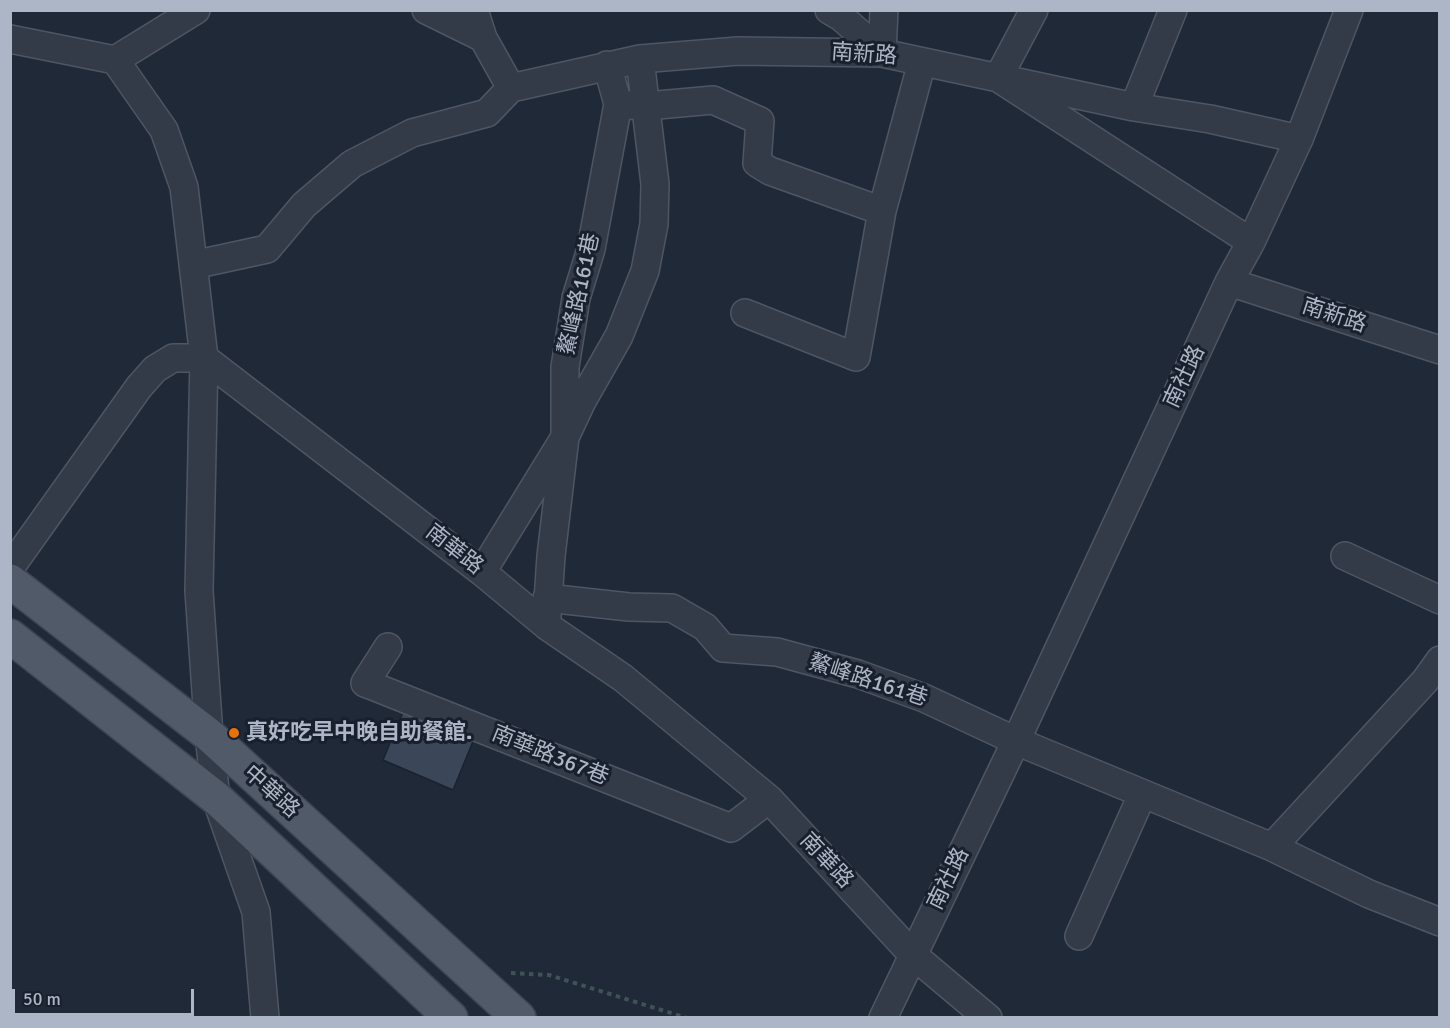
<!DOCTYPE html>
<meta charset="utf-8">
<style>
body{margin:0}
#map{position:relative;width:1450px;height:1028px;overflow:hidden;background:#1f2938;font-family:Signika,sans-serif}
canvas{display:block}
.frame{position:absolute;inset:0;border:12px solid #adb6c6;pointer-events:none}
.scale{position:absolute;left:12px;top:989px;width:182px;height:27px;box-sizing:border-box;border:3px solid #adb6c6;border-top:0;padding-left:8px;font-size:18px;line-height:21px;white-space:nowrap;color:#adb6c6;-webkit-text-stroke:4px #19202d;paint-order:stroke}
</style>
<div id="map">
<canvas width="1450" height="1028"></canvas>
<div class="frame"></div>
<div class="scale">50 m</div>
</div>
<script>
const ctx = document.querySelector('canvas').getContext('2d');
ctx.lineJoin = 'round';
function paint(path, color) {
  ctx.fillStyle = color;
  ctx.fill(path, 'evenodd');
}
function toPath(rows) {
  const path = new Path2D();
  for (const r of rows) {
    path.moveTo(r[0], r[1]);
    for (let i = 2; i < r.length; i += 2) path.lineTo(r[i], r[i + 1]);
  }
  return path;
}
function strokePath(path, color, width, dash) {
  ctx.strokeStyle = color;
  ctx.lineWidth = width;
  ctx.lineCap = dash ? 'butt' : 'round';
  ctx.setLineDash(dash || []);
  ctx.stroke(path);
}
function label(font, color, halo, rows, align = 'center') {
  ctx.font = font + ' Signika,"Noto Sans TC",sans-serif';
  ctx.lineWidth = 6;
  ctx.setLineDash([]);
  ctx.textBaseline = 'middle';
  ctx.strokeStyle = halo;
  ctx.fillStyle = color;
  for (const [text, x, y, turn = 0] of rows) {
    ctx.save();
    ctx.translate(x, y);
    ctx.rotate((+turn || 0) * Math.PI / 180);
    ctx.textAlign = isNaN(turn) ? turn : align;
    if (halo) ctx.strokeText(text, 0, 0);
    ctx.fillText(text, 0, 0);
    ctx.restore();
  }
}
const building = toPath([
 [406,705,476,734,453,790,383,760,406,705]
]);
paint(building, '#3b4759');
strokePath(building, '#1b222f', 1.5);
const minor = toPath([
 [426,10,483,38],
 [474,10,483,38,511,88,640,59,738,51,882,53,1134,107,1210,119,1299,139],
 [829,10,841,17,882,53],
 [1034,10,998,78,1251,242],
 [10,39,115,60,164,130,184,187,204,358,199,591,209,735,216,798,256,912,265,1018],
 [882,53,884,10],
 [115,60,196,10],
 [629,105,647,106,713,100,760,121,757,163,770,171,882,211],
 [1134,107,1173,10],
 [193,265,267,249,304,205,352,164,412,133,487,113,511,88],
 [1229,282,1440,350],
 [745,313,856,357,882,211,922,62],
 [1345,556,1440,600],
 [10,568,139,387,155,369,173,358,204,358,482,572,547,626,623,678,769,799,913,955,988,1018],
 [482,572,565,437,582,401,619,336,645,271,654,224,655,184,640,59],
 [547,598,629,607,672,608,705,627,723,648,777,652,858,674,924,698,1016,741,1272,847,1369,894,1440,922],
 [547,616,551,556,565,437,565,367,576,298,591,249,618,104,607,65],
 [388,647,365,683,731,828,769,799],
 [1272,847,1425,681,1440,660],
 [1079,936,1142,795],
 [883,1018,1016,741,1229,282,1251,242,1299,139,1349,10]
]);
const major = toPath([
 [10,581,209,735,519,1018],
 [10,636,216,798,451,1018]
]);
strokePath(minor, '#4e5664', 30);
strokePath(major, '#3d4452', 36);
strokePath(toPath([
 [511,973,549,975,687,1018]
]), '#3f5357', 4, [4.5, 4.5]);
strokePath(minor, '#333b49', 27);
strokePath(major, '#515a69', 33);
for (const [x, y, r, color] of [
 [234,733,6,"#e8710a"]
]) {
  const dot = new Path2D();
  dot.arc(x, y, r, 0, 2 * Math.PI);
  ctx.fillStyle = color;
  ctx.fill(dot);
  strokePath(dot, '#19202d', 2);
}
label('22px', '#adb6c6', '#19202d', [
 ["南新路",864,55,4],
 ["鰲峰路161巷",580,294,-78],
 ["南新路",1334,316,18],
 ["南社路",1185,377,-65],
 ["南華路",454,550,38],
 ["鰲峰路161巷",868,681,18],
 ["南華路367巷",550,756,22],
 ["中華路",271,792,42],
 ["南華路",826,861,47],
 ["南社路",949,879,-64]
]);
label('bold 22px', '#adb6c6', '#19202d', [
 ["真好吃早中晚自助餐館.",246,733]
], 'left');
</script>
